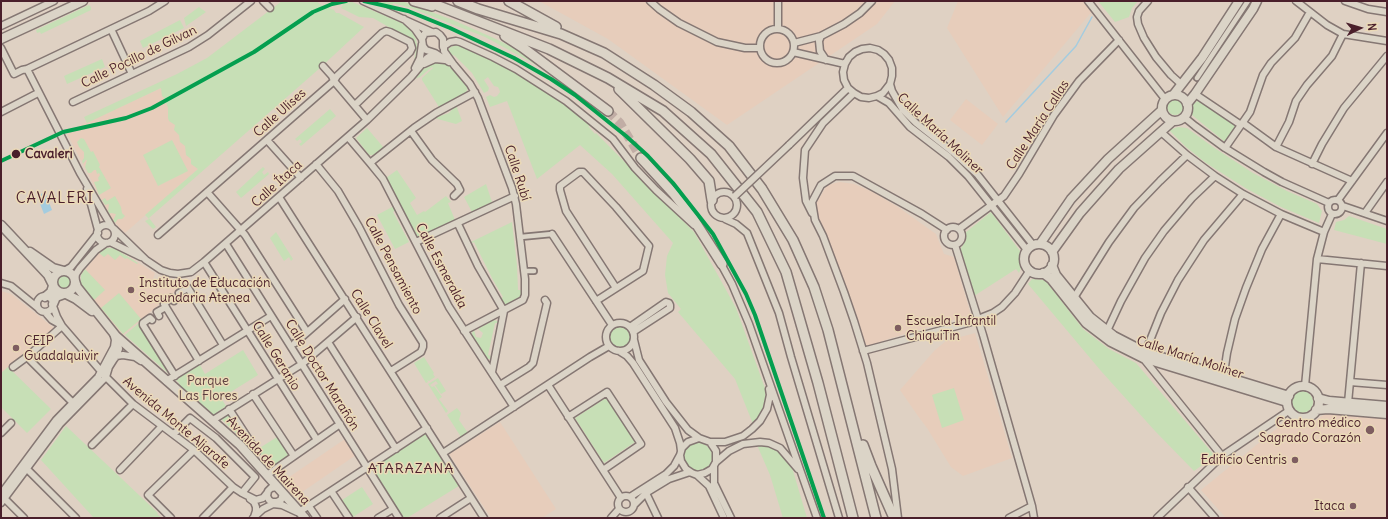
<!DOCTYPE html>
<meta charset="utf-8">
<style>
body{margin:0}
#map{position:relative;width:1388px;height:519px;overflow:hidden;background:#dfd1c3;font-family:Delius,sans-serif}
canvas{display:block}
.frame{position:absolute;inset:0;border:2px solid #4a1f2b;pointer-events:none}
.north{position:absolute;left:1340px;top:8px;width:40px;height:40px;-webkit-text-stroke:3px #ebdab7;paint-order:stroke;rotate:85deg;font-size:11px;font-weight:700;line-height:16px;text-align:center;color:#4a1f2b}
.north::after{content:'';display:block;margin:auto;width:14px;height:18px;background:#4a1f2b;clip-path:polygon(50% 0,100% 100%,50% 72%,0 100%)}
</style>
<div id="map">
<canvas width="1388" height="519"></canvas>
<div class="frame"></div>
<div class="north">N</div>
</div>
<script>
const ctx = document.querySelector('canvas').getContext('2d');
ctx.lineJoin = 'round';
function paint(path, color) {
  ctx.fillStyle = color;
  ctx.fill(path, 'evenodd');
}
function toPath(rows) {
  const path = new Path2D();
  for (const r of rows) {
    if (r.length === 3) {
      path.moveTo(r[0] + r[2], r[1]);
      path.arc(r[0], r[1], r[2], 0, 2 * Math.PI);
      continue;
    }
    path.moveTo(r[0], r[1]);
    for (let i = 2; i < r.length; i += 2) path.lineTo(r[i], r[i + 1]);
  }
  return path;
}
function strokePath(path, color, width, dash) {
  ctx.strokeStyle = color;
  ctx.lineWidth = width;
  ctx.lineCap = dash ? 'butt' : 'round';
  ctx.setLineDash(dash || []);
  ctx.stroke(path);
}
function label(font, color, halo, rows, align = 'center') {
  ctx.font = font + ' Delius,sans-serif';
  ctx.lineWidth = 3;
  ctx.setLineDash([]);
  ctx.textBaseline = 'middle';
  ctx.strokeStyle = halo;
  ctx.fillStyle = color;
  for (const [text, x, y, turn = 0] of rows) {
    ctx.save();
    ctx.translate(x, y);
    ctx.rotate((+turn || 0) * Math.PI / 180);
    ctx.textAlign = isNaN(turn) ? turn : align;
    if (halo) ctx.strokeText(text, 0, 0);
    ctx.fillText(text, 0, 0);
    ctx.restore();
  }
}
paint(toPath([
 [539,1,895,1,877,24,727,125,608,39],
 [958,1,1088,1,1094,9,1003,117,947,28],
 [161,88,198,169,125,233,117,225,109,214,66,132],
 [966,99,998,124,982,145,950,120],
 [840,182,854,184,873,192,898,207,936,234,944,254,954,257,971,315,888,339,865,348,835,261,819,221,816,204,827,185],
 [105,248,111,248,117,250,155,273,152,282,163,286,166,280,179,281,183,287,173,293,123,335,83,288,81,283,82,273,101,251],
 [1,291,11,294,54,328,1,373],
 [975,333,1012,458,963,476,951,467,927,428,918,416,900,390,935,350,946,341],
 [1328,412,1387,417,1387,518,1226,518,1201,490,1287,420,1310,424],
 [500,422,556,509,542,518,491,518,449,454],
 [345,439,356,455,289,501,276,486]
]), '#e7cdbb');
paint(toPath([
 [282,1,316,1,323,6,327,7,334,10,336,13,339,13,364,27,320,68,149,218,156,227,153,229,145,221,149,219,145,215,198,169,191,164,191,159,186,155,185,146,180,142,179,135,174,130,175,125,169,121,168,118,168,108,165,99,162,96,161,88,87,123,84,117,177,74,207,58],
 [345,1,350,1,402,23,411,30,416,39,418,51,416,59,414,63,409,70,414,61,416,49,415,44,413,41,373,18,359,17,341,8],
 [371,1,402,1,453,20,496,39,524,53,543,66,542,68,485,37,411,8,393,3,391,10],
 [1098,1,1138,1,1132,8,1129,17,1115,22],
 [89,5,91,7,91,10,41,34,40,32,37,33,36,30],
 [199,7,206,12,186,26,184,18],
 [180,20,184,28,143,48,140,41],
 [458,44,501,64,544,89,580,114,597,128,588,126,595,134,596,133,694,232,736,308,766,391,763,409,753,424,735,379,678,312,681,309,668,293,665,275,667,256,673,243,612,174,580,145,537,179,507,101,490,107,486,97,490,95,494,97,497,96,500,92,499,89,498,87,494,86,488,77,484,80,489,88,488,91,484,93,472,73,455,56,453,55,451,56,448,52,449,48],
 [102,59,105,67,67,84,64,76],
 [434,62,447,64,459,76,468,87,466,93,439,107,422,80,422,78,433,68,432,67,420,77,415,79,423,69],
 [1175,107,8],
 [1199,100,1237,125,1225,142,1192,115,1192,105],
 [456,105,462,121,456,124,434,118,449,113],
 [330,109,336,116,301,146,299,144,302,142,300,139,297,141,295,139],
 [1178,127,1187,128,1213,147,1253,173,1287,191,1317,204,1322,211,1319,223,1281,207,1247,189,1206,163,1186,147,1169,130],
 [367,128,384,148,373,155,369,155,356,138],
 [81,138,84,139,91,152,93,151,100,165,99,167,111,188,99,195,94,182,99,181,98,178,100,175,99,173,97,174,96,170,94,170,91,173,88,173,85,167,87,160,86,160,83,164,82,161,84,158,84,152,79,147,77,142],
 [172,140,188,171,158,186,143,155],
 [263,167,265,169,262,172,264,175,268,172,269,174,241,198,236,192],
 [397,170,416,198,410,203,417,215,424,211,425,212,446,196,451,202,448,203,455,220,418,238,386,178],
 [486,184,492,202,472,212,464,197],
 [115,196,121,207,122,213,125,216,122,219,118,219,115,223,113,221,116,214,111,213,109,214,108,211,109,204,105,205,102,200,105,198,107,201],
 [394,206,396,210,393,212,409,242,395,249,377,215],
 [991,212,1020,251,1021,268,1019,273,1016,269,974,296,960,250,966,240,965,233],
 [1349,216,1387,229,1387,244,1334,230,1336,222,1344,220],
 [512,222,517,265,518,290,522,290,522,296,506,305,500,299,503,297,493,280,474,242,472,243,471,242],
 [276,232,293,259,291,261,289,257,284,261,270,238],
 [105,248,114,248,138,263,137,264,127,258,125,259,120,255,115,260,108,254,104,257,99,253],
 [85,269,105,290,94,300,85,291,81,283,81,275],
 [64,282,8],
 [1032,279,1045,280,1083,329,1109,349,1136,363,1215,456,1194,471,1155,431,1101,371,1028,284],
 [119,293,141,319,123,334,101,308],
 [494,320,497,321,498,323,495,323,488,355,491,356,490,359,488,359,472,335,472,333,474,330,476,337,481,338,483,333,478,329],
 [139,323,171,375,170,375,125,335],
 [620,337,10],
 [243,350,258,375,221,398,226,406,216,413,217,415,211,416,207,408,203,408,199,403,199,401,187,391,183,391,182,388,178,387,179,383,176,380,194,368,195,367,200,365,205,374],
 [424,357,434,373,433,374,435,377,429,381,427,380,428,382,426,383,414,363],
 [8,367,51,409,27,433,1,407,1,373],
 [438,378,446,391,441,394,435,385,438,384,436,381,430,385,432,387,434,386,442,397,439,399,448,411,446,413,428,384],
 [954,388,964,420,942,428,932,395],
 [1302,402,11],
 [606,398,635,442,604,463,575,418],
 [457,408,461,413,459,420,468,433,461,437,447,415],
 [229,414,230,414,255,453,238,435,221,419],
 [66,426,158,513,157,514,162,518,94,518,41,460],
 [427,428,462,484,407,518,399,518,367,468],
 [277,437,290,456,270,470,258,449],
 [698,457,14],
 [757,445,767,446,779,450,791,464,807,518,783,518,770,475],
 [362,487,373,504,353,517,342,500]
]), '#c7dfb6');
paint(toPath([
 [45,192,52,210,44,214,37,196]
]), '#a4ccdf');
strokePath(toPath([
 [1006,122,1076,46,1092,17]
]), '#a4ccdf', 1.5);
strokePath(toPath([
 [608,111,620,123,641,158]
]), '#c1ada5', 9, [9, 4.5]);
const pedestrian = toPath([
 [1197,78,1248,1],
 [521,237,552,234],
 [525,271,534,271]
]);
const minor = toPath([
 [263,1,270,8],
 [363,1,432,32],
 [650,1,659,9,679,23,717,42,745,48,760,48],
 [1088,1,1165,99],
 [1148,1,1139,11,1137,17,1138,24,1144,38,1156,57,1171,75,1181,84],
 [1296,1,1327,25,1343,34,1387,41],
 [1345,1,1368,9,1387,12],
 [404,19,415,29,422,39,423,46,426,50,435,53],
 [1,26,54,1],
 [778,28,778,1],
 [777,46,17],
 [111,29,132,74],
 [821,36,819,41,820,51,826,60],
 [422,39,425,33,436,32,440,35,443,39,443,47],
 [794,43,821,36,844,24,860,13,872,1],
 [1,48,14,74,22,70,27,69,149,11,165,1],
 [793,52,845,64],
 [424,64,435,59,445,60],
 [323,66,332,76,334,81,367,120],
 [415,68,420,58,422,44],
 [27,69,80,173,112,227],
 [890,84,883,93,877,96,869,98,861,97,854,93,848,88,844,80,843,72,845,64,849,57,855,52,862,49,870,48,878,50,884,54,889,60,892,68,892,76,890,84,892,91,903,110,916,123,954,153,977,174,1033,245],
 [1195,94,1241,125],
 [877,96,889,103,910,127,949,157,968,176,1027,250],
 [73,102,189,47,208,35,251,1],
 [1,112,38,93],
 [1184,117,1195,126,1225,148,1264,172,1282,182,1329,203],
 [1243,123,1276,147,1352,181],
 [411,131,432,160,457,184,460,190,454,196],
 [1161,132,1187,155,1215,176,1243,194,1281,214,1324,232],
 [348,137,370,163,383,179,449,307,514,407],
 [267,140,301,178],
 [789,145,848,88],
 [1276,147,1289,122,1296,101,1307,85,1332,56,1343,34],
 [1225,148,1250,112,1263,75,1271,63,1295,38,1310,12],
 [370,163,414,128,436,113,475,92],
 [316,164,338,191,359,227,399,305,423,343,423,347,421,352,391,371],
 [1312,164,1322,144,1344,108,1387,56],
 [87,189,98,230],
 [724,205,13],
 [207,192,245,235,307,332],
 [279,197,484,518],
 [1335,207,7],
 [1338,200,1387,133],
 [1343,206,1387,221],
 [812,213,806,201,803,178,805,150,823,123,854,93],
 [1365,213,1387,182],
 [725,219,736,224,747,233,779,313,791,357,839,518],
 [458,224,478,266,504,311,492,372],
 [106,234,9],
 [953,236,9],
 [114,229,146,260,161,270,170,273,178,274,191,272,204,262,367,120,411,77,427,58,435,53,449,62],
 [959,229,1004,196,1019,174,1054,115,1079,81,1119,40],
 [552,234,612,325],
 [158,235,334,81,337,76,382,33,386,31,390,32,410,42,412,48,410,52,355,105],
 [110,242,141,257],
 [416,242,515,196],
 [226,244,399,518],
 [955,245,983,335,1032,506,1034,518],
 [1317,259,1387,266],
 [204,262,317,440],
 [720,262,732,284,749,324,817,518],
 [64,271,71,267,98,233],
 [75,281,76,274,80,268,96,250,106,243],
 [1,283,11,286,38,308],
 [45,304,8],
 [181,297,179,293,188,288,223,345],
 [174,301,171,298,164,304,199,361],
 [596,301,643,271,649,246,616,207,583,172,579,172,560,186,560,190,566,211,616,288],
 [1072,301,1109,242,1134,208,1160,181,1187,155],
 [53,306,57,317,62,326,106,377,133,404,194,450,233,487,242,493,256,500,263,498,267,493],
 [45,312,52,320,61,325],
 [159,316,157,312,166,307],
 [152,320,150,318,143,323,143,325,175,376],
 [620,337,14],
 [630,327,666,302,669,303,670,305,670,308,633,332],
 [464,331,523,300,525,295,525,279,516,204,512,188,478,98,470,84,454,65,444,51,444,46,450,42,456,41,460,42,493,57,516,69,566,101,613,139,635,168,656,190,694,225],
 [1106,333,1121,301,1145,258,1164,231,1192,198,1215,176],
 [634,340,639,360,666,402,688,430,699,438,710,442,716,451,716,462,712,469,705,473,697,475,692,473,686,469,681,461,680,455,682,448,688,442,699,438],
 [328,342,396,449],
 [295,343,345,299],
 [619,351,627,356,633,363,675,428,680,443,681,451],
 [863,351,968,323,993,313,1002,307,1015,293,1030,270],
 [28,356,29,359,75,405],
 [115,358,119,349,118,338],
 [13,367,28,356,62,326],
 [1223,380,1227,353,1235,319,1246,288,1262,249,1281,214],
 [166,381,271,316],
 [1350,382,1387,385],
 [500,385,529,367,533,363,547,303,545,300],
 [548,385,621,498],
 [1305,386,1317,259,1324,232,1332,214],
 [253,394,294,456],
 [1348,403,1361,263],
 [229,409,257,452],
 [568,417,607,392,641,444,603,470],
 [213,420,302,364,357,317],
 [1,433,11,423],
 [174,434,190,418,216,438,255,477,242,493],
 [710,442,725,442,743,436,752,429,760,421,767,409,770,395,769,389],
 [92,445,133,404],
 [443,453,590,357,609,346],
 [1222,456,1143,358,1161,313,1178,280,1204,240,1243,194],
 [716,462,729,451,743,444,760,442,769,443,780,448,798,469],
 [714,466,714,483,731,518],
 [26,468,76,518],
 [120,470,162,426],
 [267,475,340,424],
 [697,475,709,486,724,518],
 [277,487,271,488,268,491,267,496,269,500,272,502,277,502,281,500,283,494],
 [1188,487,1215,518],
 [331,491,349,518],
 [646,493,658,518],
 [1,494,56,420,98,377,114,347,115,340,113,333],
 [626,504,8],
 [2,496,24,518],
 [630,497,666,474,674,466,680,455],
 [250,499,254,502,256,507,256,511,254,517],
 [1,503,60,424,106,377,109,367,116,356,123,355,135,357,141,361],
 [308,505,317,518],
 [634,505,646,493,669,479,690,472],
 [299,512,427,428],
 [171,518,148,495,194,450],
 [203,518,233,487],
 [253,518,263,509,273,504,282,505,297,512],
 [378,518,393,509],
 [440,518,471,498],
 [611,518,619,509],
 [898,518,892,469,867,363,854,321,844,292,823,236,815,220,812,202,821,185,835,176,853,176,922,214,947,230],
 [1009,518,1032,506],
 [1157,518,1222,456,1290,410]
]);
const tertiary = toPath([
 [1,39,83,1],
 [1174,94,1202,58,1239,1],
 [1175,108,13],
 [1187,104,1195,94,1253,9,1257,1],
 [1,225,48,275,53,285],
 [1040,244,1071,199,1108,159,1162,110],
 [1039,259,15],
 [30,252,53,268,64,271],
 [1052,252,1080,213,1119,169,1173,121],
 [1052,265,1056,275,1090,317,1114,336,1145,352,1289,396],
 [64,282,11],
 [1043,273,1051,279,1086,323,1111,342,1143,358,1287,402],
 [75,281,77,287,116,336,240,445,305,518],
 [66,294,76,299,92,311],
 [45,297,51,292,53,286],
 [53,304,56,297,64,294],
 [1303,402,16],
 [1318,398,1329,401,1387,406],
 [1316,410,1328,409,1387,414]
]);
const secondary = toPath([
 [414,1,432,6],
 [426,1,549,49,608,78,663,111,711,154,757,212,786,272,818,383,853,518],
 [458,1,478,9,561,34,604,53,654,85,691,112,729,146,762,189,793,240,814,287,828,330,876,518],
 [509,1,556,27],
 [505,36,522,47,608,111],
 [619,89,690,159,709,181,712,200],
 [641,158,674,194,692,217,722,264],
 [863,445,871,466,894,518]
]);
strokePath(pedestrian, '#857773', 8);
strokePath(minor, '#857773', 9);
strokePath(tertiary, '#857773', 11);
strokePath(secondary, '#857773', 12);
strokePath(pedestrian, '#dbd4c7', 4.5);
strokePath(minor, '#dbd4c7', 6);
strokePath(tertiary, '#dbd4c7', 8);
strokePath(secondary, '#dbd4c7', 9);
const minorBridge = toPath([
 [735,196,789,145]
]);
strokePath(minorBridge, '#857773', 9, []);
strokePath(minorBridge, '#dbd4c7', 6);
strokePath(toPath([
 [364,1,408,11,450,28,514,58,551,79,575,95,626,136,648,156,673,183,713,234,746,294,755,315,824,518],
 [1,161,63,132,126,118,152,108,254,52,313,12,332,4,346,1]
]), '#049f4f', 4);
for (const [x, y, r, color] of [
 [16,154,5,"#4a1f2b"],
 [131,290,4,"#7e5d60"],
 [898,328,4,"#7e5d60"],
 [16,348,4,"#7e5d60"],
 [1370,430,5,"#7e5d60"],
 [1295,460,4,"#7e5d60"],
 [1353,506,4,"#7e5d60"]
]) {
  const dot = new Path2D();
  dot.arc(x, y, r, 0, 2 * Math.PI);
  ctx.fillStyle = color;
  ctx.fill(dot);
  strokePath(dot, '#ebdab7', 1.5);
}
label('13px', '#4a1f2b', '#ebdab7', [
 ["Calle Pocillo de Gilvan",139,57,-26],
 ["Calle Ulises",280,113,-42],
 ["Calle María Callas",1038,125,-57],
 ["Calle María Moliner",940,134,43],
 ["Calle Rubí",517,173,72],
 ["Calle Ítaca",277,184,-42],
 ["Calle Pensamiento",393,266,62],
 ["Calle Esmeralda",441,266,62],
 ["Calle Clavel",371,319,58],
 ["Calle Geranio",276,356,58],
 ["Calle María Moliner",1190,358,18],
 ["Calle Doctor Marañón",322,375,58],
 ["Avenida Monte Aljarafe",176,423,40],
 ["Avenida de Mairena",268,461,47]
]);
label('bold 13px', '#4a1f2b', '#ebdab7', [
 ["Cavaleri",25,154]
], 'left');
label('13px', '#4a1f2b', '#ebdab7', [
 ["Instituto de Educación",139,283],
 ["Secundaria Atenea",139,298],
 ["Escuela Infantil",906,321],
 ["ChiquiTin",906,336],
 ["CEIP",24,341],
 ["Guadalquivir",24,356],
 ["Centro médico",1361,423,"right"],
 ["Sagrado Corazón",1361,438,"right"],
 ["Edificio Centris",1287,460,"right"],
 ["Itaca",1345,506,"right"]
], 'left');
label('13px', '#5a3d3e', '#ebdab7', [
 ["Parque",208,381],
 ["Las Flores",208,396]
]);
ctx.letterSpacing = '1px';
label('14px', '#4a1f2b', '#ebdab7', [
 ["ATARAZANA",411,469]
]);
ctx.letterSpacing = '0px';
ctx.letterSpacing = '1px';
label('15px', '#4a1f2b', '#ebdab7', [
 ["CAVALERI",55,199]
]);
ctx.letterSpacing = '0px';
</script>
